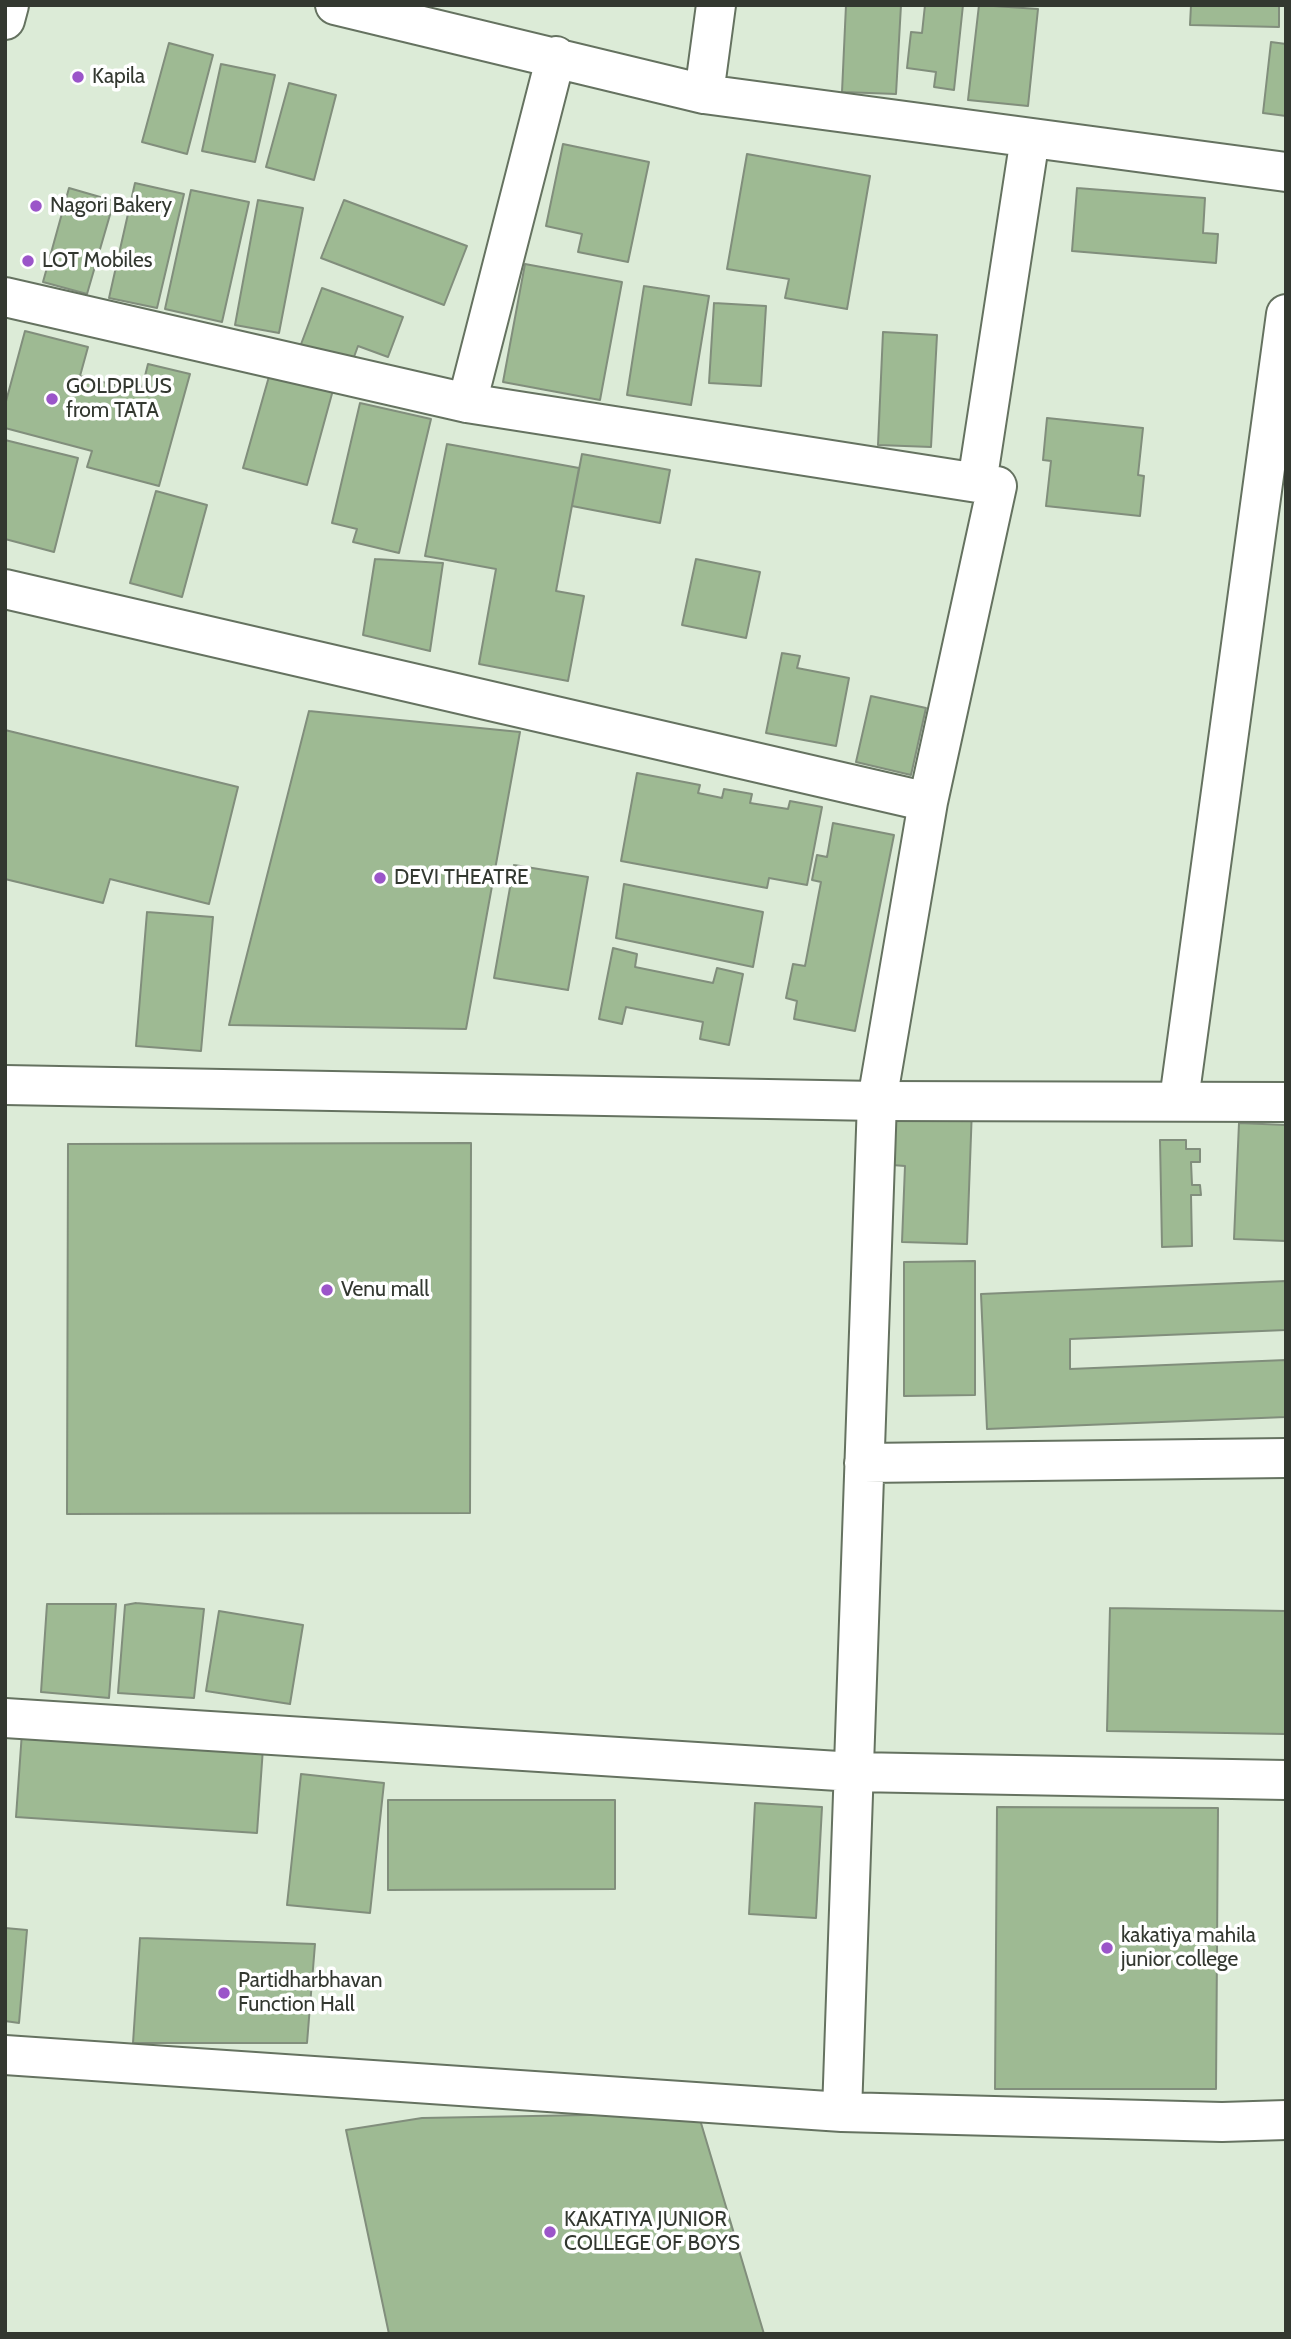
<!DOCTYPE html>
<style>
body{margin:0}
#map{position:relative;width:1291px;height:2339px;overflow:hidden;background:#dcebd7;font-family:Cabin,sans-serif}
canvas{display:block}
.frame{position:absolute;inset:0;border:7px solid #333830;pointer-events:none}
</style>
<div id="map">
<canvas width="1291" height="2339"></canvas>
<div class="frame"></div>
</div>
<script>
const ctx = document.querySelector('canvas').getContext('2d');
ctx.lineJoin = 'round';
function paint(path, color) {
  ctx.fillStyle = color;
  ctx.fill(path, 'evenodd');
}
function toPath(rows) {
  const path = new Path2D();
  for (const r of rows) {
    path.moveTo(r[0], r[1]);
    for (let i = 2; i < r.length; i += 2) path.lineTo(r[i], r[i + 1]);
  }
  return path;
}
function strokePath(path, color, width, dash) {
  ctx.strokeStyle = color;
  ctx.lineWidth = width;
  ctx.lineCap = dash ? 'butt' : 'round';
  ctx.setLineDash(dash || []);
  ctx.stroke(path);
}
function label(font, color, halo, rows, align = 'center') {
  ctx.font = font + ' Cabin,sans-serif';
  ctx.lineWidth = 7;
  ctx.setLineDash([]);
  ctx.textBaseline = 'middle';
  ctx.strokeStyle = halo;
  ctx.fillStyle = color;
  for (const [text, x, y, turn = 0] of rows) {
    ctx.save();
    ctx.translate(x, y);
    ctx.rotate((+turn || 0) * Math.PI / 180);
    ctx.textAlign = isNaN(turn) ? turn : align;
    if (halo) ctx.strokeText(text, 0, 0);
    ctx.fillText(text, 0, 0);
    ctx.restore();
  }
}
const building = toPath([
 [846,5,901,5,896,94,842,92,846,5],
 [925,5,963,5,954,90,934,87,936,72,907,68,911,32,922,33,925,5],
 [979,5,1038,9,1028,106,968,100,979,5],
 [1191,5,1279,5,1279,27,1190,25,1191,5],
 [1271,42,1286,44,1286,116,1263,113,1271,42],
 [169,43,213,55,187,154,142,142,169,43],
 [221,64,275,75,255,162,202,151,221,64],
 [289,83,336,95,314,180,266,167,289,83],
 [563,144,649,162,628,262,578,252,582,234,546,226,563,144],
 [747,154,870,176,847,309,785,298,789,279,727,269,747,154],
 [135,183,184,194,157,308,109,298,135,183],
 [69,188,114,201,87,294,43,282,69,188],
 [1077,188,1205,198,1203,233,1218,234,1216,263,1072,251,1077,188],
 [191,190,249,202,222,322,165,309,191,190],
 [258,200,303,208,279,333,235,325,258,200],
 [344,200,467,246,444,305,321,258,344,200],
 [525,264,622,282,600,400,503,382,525,264],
 [644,286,709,296,691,405,627,395,644,286],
 [322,288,403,317,388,357,358,346,351,365,300,347,322,288],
 [714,303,766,306,761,386,709,383,714,303],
 [25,331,88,347,80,376,141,392,148,364,190,374,159,486,87,467,92,451,5,428,5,405,25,331],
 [883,332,937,335,931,447,878,445,883,332],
 [270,373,333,390,307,485,243,468,270,373],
 [360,403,431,419,399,553,353,542,357,529,332,523,360,403],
 [1047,418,1143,428,1138,475,1144,476,1140,516,1046,506,1051,461,1043,460,1047,418],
 [5,440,78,458,54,552,5,539,5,440],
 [447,444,579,468,556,591,584,596,568,681,479,664,496,569,425,556,447,444],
 [582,454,670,470,660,523,572,506,582,454],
 [156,491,207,505,182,597,130,583,156,491],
 [375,559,443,563,430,651,363,635,375,559],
 [696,559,760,572,746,638,682,625,696,559],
 [782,653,800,656,797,668,849,678,836,746,766,733,782,653],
 [871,696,926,708,911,775,856,762,871,696],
 [309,711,520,732,466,1029,229,1025,309,711],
 [5,730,238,787,209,904,110,879,103,903,5,879,5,730],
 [637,773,700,785,698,793,722,798,724,789,752,794,750,803,788,809,790,801,822,807,807,885,769,878,767,888,621,861,637,773],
 [833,823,894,835,855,1031,794,1019,797,1001,786,998,793,964,805,966,821,882,812,880,817,855,827,857,833,823],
 [514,865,588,877,568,990,494,978,514,865],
 [624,884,763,912,753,967,616,938,624,884],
 [147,912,213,917,201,1051,136,1046,147,912],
 [613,948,637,954,635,967,713,983,717,968,743,974,729,1045,700,1039,703,1022,626,1007,622,1024,599,1019,613,948],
 [894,1105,972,1108,967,1244,902,1242,905,1166,892,1165,894,1105],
 [1239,1123,1286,1125,1286,1241,1234,1239,1239,1123],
 [1160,1140,1186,1140,1186,1149,1200,1149,1200,1162,1191,1162,1192,1185,1200,1185,1201,1195,1191,1195,1192,1246,1162,1247,1160,1140],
 [471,1143,470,1513,67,1514,68,1144,471,1143],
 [975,1261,975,1395,904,1396,904,1262,975,1261],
 [1286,1281,1286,1330,1070,1339,1070,1369,1286,1360,1286,1417,987,1429,981,1294,1286,1281],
 [136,1603,204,1609,194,1698,118,1693,125,1605,136,1603],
 [47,1604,116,1604,109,1698,41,1692,47,1604],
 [1110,1608,1286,1611,1286,1734,1107,1731,1110,1608],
 [219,1611,303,1625,290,1704,206,1691,219,1611],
 [22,1732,263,1748,257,1833,16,1817,22,1732],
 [301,1774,384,1783,370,1913,287,1905,301,1774],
 [388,1800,615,1800,615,1889,388,1890,388,1800],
 [755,1803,822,1807,816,1918,749,1914,755,1803],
 [997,1807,1218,1808,1216,2089,995,2089,997,1807],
 [5,1928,27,1930,19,2023,5,2021,5,1928],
 [140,1938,315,1944,307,2043,133,2043,140,1938],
 [698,2113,764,2334,389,2334,346,2130,422,2118,698,2113]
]);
paint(building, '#9eba93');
strokePath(building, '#818e7c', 2);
const street = toPath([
 [335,5,704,94,716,5],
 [704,94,1286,172],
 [5,297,467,403,997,486,928,802,5,589],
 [467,403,556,56],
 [977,483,1030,138],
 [1179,1100,1286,314],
 [864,1463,1286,1458],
 [5,1718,854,1772,1286,1780],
 [5,2055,842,2112,1222,2122,1286,2120],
 [842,2112,877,1101,928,802]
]);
const secondary = toPath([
 [5,1085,877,1101,1286,1102]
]);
const primary = toPath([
 [5,20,9,5]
]);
strokePath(street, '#657260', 42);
strokePath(secondary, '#657260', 42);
strokePath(primary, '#657260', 42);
strokePath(street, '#fff', 38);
strokePath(secondary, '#fff', 38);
strokePath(primary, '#fff', 38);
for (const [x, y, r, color] of [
 [78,77,7,"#9b55c9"],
 [36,206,7,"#9b55c9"],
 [28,261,7,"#9b55c9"],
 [52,399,7,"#9b55c9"],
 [380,878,7,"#9b55c9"],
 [327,1290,7,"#9b55c9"],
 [1107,1948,7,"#9b55c9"],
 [224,1993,7,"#9b55c9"],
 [550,2232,7,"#9b55c9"]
]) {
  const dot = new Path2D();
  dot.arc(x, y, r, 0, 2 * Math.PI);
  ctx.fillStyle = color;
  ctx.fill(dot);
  strokePath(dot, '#fff', 2.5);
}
label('21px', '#333830', '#fff', [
 ["Kapila",92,77],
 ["Nagori Bakery",50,206],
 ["LOT Mobiles",42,261],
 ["GOLDPLUS",66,387],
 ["from TATA",66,411],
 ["DEVI THEATRE",394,878],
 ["Venu mall",341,1290],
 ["kakatiya mahila",1121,1936],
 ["junior college",1121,1960],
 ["Partidharbhavan",238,1981],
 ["Function Hall",238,2005],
 ["KAKATIYA JUNIOR",564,2220],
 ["COLLEGE OF BOYS",564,2244]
], 'left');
</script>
